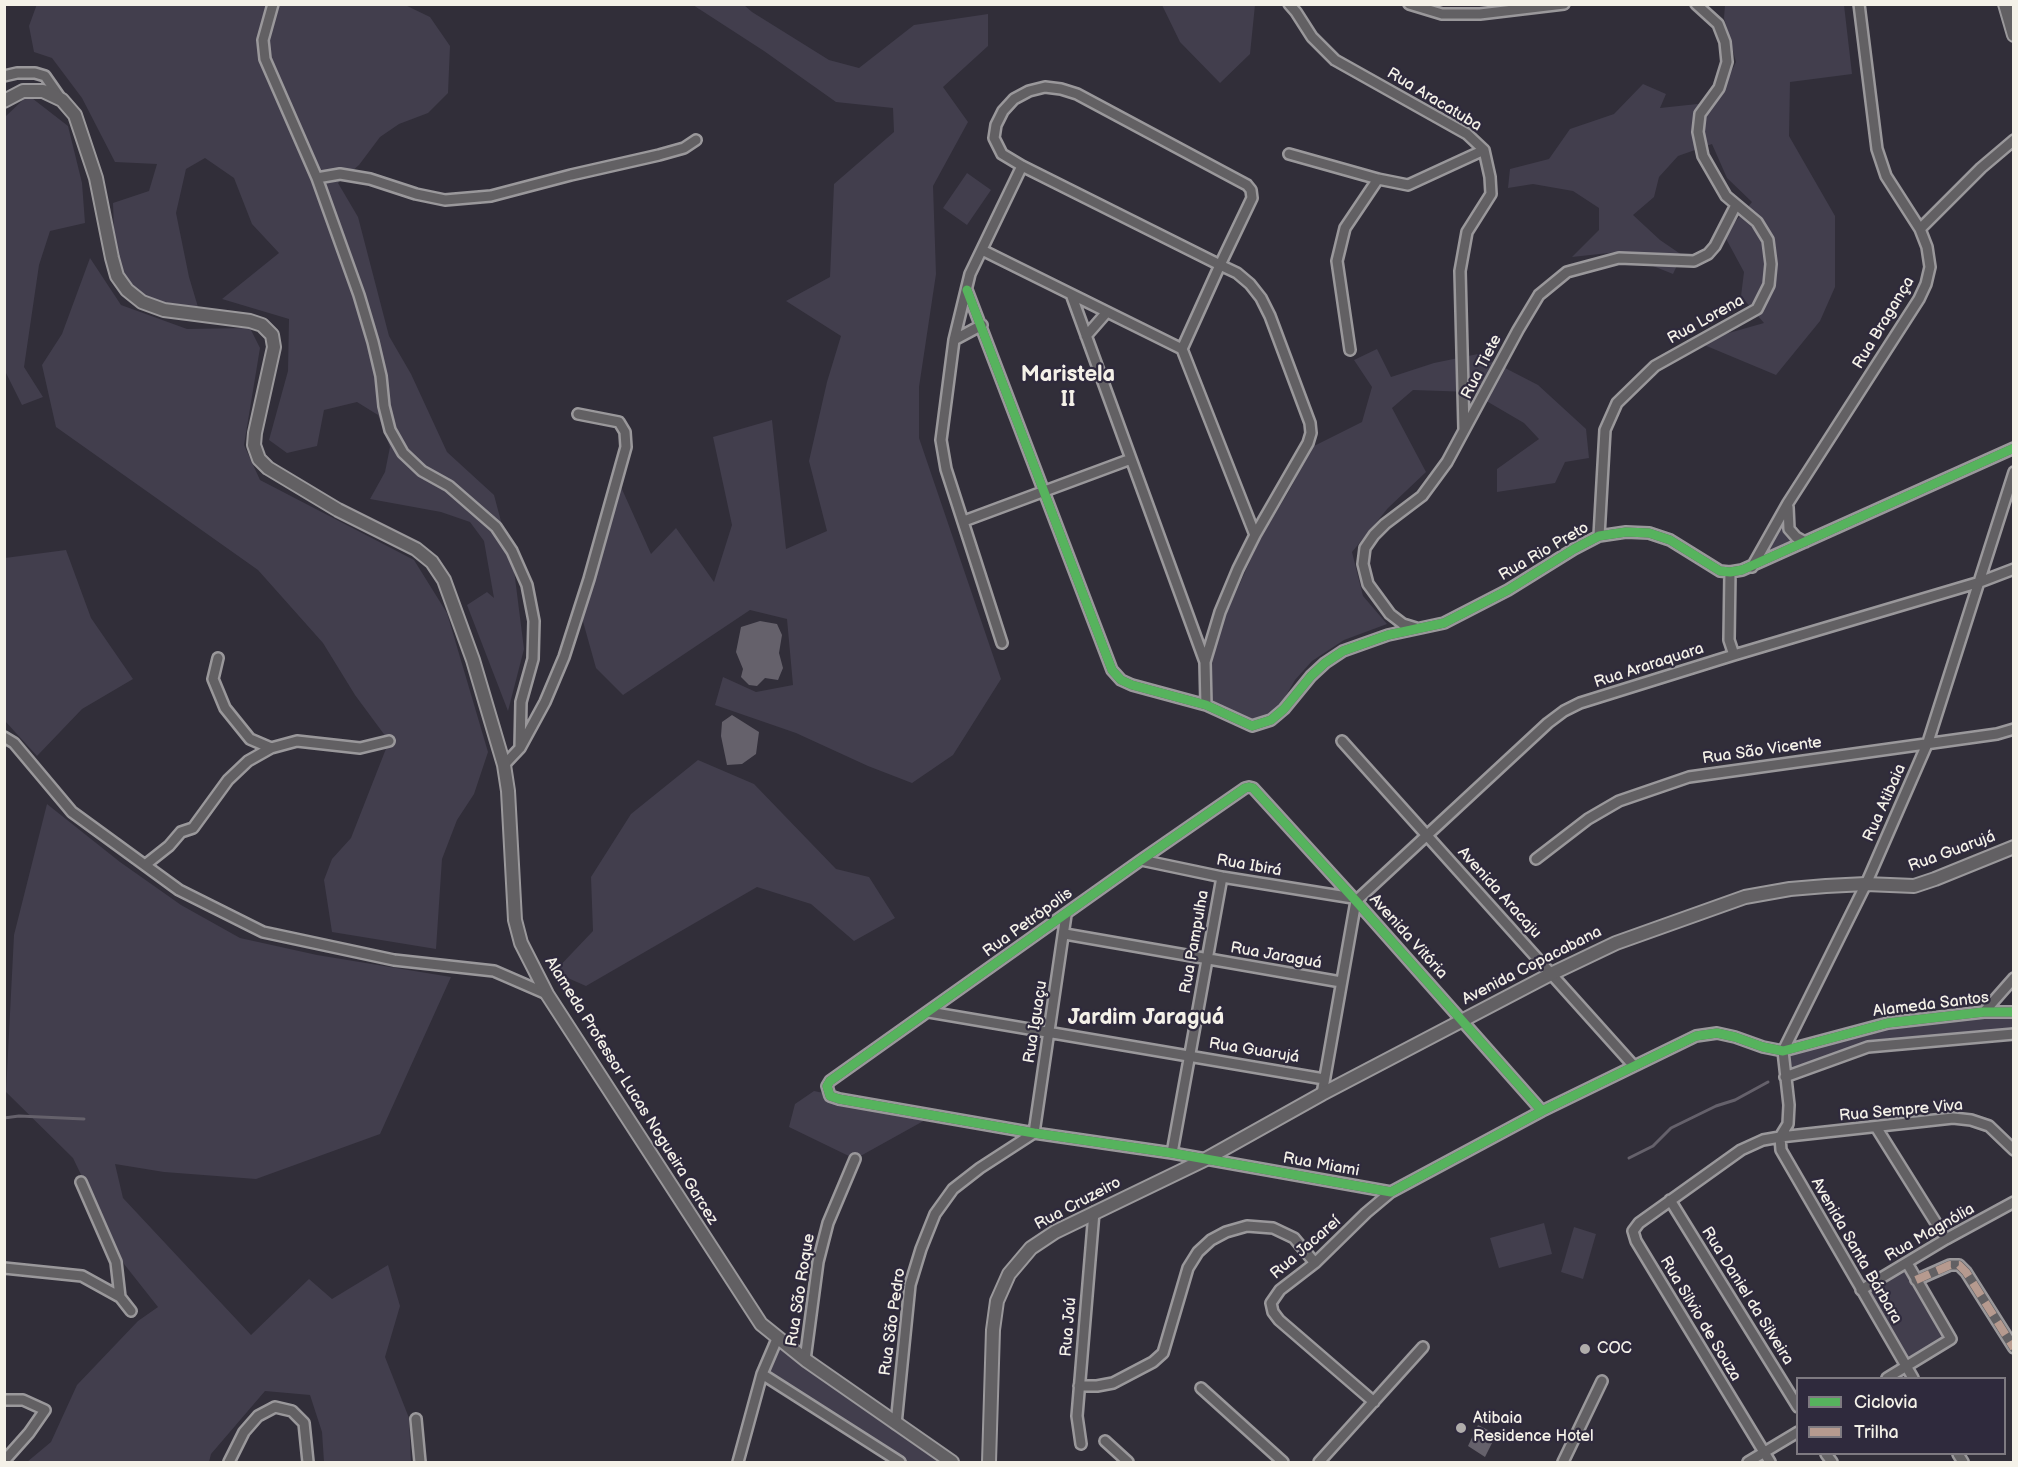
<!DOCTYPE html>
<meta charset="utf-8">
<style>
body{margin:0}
#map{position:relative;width:2018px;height:1467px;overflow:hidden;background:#312e39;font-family:"Balsamiq Sans",sans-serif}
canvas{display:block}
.frame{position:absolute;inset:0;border:6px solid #f4f1e8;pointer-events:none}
.legend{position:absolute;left:1796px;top:1377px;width:210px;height:78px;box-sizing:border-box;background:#2f2a3d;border:2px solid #7e7a81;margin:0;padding:8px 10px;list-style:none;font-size:18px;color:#f4f1e8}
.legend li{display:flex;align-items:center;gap:12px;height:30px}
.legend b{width:30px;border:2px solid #7e7a81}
</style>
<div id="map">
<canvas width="2018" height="1467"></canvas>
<div class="frame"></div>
<ul class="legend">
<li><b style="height:8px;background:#56b35d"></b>Ciclovia</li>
<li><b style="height:8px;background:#b69a8f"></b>Trilha</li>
</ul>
</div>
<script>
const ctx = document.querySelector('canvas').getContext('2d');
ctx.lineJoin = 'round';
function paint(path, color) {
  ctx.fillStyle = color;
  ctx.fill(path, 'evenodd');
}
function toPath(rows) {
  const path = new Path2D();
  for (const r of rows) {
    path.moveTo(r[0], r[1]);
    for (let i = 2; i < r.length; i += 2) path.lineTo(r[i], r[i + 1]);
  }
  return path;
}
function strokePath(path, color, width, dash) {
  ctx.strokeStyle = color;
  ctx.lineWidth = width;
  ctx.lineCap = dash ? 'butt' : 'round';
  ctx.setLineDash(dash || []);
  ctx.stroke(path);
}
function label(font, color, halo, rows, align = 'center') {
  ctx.font = font + ' "Balsamiq Sans",sans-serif';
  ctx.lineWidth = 4.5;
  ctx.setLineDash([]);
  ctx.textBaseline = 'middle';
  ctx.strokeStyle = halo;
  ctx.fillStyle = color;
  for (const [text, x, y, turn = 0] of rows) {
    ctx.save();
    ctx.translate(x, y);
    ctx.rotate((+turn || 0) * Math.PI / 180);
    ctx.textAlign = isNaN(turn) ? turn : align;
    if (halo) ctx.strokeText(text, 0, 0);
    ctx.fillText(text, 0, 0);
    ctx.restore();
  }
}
paint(toPath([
 [37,4,403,4,430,17,450,46,448,93,428,113,399,124,380,137,359,165,338,183,358,217,389,336,411,374,447,452,494,495,514,570,524,649,508,711,467,605,487,592,494,598,484,541,470,522,441,512,370,499,385,472,390,447,378,415,357,402,324,410,317,446,287,453,269,440,288,371,289,319,222,299,279,253,252,224,234,178,205,158,186,169,176,213,189,277,198,307,155,301,124,286,114,232,113,203,149,191,157,164,115,162,82,98,52,58,34,52,29,26],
 [693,5,744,5,752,12,829,60,859,68,914,25,988,14,988,46,943,87,968,122,933,186,936,274,919,387,919,438,1001,679,953,755,912,783,868,766,796,733,715,705,723,677,756,692,793,685,787,619,750,610,623,695,596,668,582,618,621,487,651,554,676,528,714,582,732,525,713,437,772,420,786,549,827,531,809,461,827,382,841,336,786,301,830,277,834,184,894,132,893,108,836,102,764,51],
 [1162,5,1255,5,1250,54,1220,83,1180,42],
 [1725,5,1844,5,1852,74,1790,82,1789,136,1835,216,1835,287,1820,321,1776,375,1697,342,1764,323,1741,296,1744,272,1724,235,1752,202,1727,178,1712,144,1678,156,1659,177,1654,197,1633,215,1660,240,1682,255,1673,274,1618,252,1572,257,1599,230,1599,208,1573,191,1533,184,1508,188,1510,169,1549,159,1570,129,1614,114,1643,84,1666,94,1660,108,1716,102,1736,62,1724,18],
 [28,95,68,126,82,183,85,223,50,231,39,265,24,367,43,397,22,405,5,371,5,117],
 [967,173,991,190,967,225,943,208],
 [90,258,121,305,187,329,250,328,260,348,244,445,260,480,414,560,447,613,488,752,474,794,457,820,442,859,436,949,332,932,324,880,332,859,351,838,389,741,355,695,323,643,258,570,56,427,42,365,62,334],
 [1377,349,1391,377,1434,363,1478,354,1538,385,1586,429,1589,458,1565,462,1555,483,1497,492,1497,469,1539,439,1524,423,1471,392,1413,390,1392,408,1426,472,1388,508,1352,552,1363,596,1387,624,1344,640,1312,661,1295,680,1281,704,1268,714,1252,720,1211,702,1210,664,1226,614,1260,539,1289,491,1312,447,1362,422,1372,387,1354,360],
 [1787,506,1789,529,1805,542,1753,565],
 [66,550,91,618,133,679,82,709,37,756,5,721,5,558],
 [698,760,754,784,836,869,869,877,895,918,854,941,811,904,757,887,586,986,554,972,593,931,591,877,631,814],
 [47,804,120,862,181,905,240,938,317,955,451,977,380,1134,256,1179,164,1172,115,1164,123,1198,251,1335,309,1279,332,1299,388,1265,400,1306,385,1357,409,1418,411,1462,324,1462,322,1432,310,1395,265,1391,211,1454,209,1462,27,1462,51,1442,77,1385,138,1321,158,1307,124,1264,73,1158,6,1092,14,935],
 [2013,1012,2013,1034,1868,1047,1785,1077,1783,1051,1888,1023],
 [814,1091,833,1095,936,1114,855,1159,789,1127,795,1104],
 [1544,1223,1552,1254,1499,1268,1490,1238],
 [1574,1227,1596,1234,1583,1279,1561,1272],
 [1907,1263,1951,1339,1906,1367,1861,1290],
 [778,1342,948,1462,903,1462,766,1372]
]), '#423e4d');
paint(toPath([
 [760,621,777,624,782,635,779,653,783,668,778,680,765,678,757,686,749,685,741,677,743,669,736,652,741,627],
 [732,715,759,732,756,754,742,764,727,765,721,736,722,722],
 [1478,1425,1488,1430,1486,1435,1494,1439,1485,1457,1468,1446]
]), '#65616b');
strokePath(toPath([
 [4,1118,19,1116,84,1119],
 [1629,1158,1653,1146,1671,1128,1716,1106,1735,1100,1768,1082]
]), '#65616b', 3);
const street = toPath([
 [273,4,263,40,265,59,317,178,359,295,373,342,381,376,384,406,390,430,403,453,422,471,449,486,496,527,512,551,527,585,534,621,533,659,521,702,520,748],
 [1289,4,1296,12,1312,37,1335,60,1467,134,1484,150,1490,177,1491,194,1467,232,1460,271,1464,429],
 [1409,4,1442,14,1480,14,1564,4],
 [4,76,17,73,35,73,45,76,61,99],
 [1289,154,1378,179,1408,185,1484,150],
 [317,178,340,174,370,179,416,194,445,200,491,196,571,175,659,155,684,148,696,140],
 [1920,229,1981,168,2014,140],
 [982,250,1182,349,1255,535],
 [967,290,1112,670,1121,680,1132,685,1206,705,1252,726,1271,720,1284,709,1311,676,1325,663,1343,651,1388,635,1444,623,1508,590,1574,549,1599,536,1626,532,1649,533,1670,540,1720,571,1730,572,1742,570,2014,448],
 [1071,294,1205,662],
 [1086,336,1107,312],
 [954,340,982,325],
 [1182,349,1220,265,1252,198,1251,190,1247,185,1077,94,1061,89,1045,87,1029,91,1014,99,1003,111,996,125,994,138,1002,154,1022,166,1220,265,1237,273,1250,284,1261,298,1270,316,1310,423,1311,433,1308,443,1255,535,1238,569,1220,612,1205,662,1206,705],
 [1350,350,1337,261,1345,228,1378,179],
 [1788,507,1789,529,1796,537,1805,542],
 [964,521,1131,459],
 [1599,536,1605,430,1617,403,1655,366,1757,309,1769,285,1771,264,1768,240,1757,222,1726,196,1703,156,1698,132,1700,114,1719,88,1727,62,1725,42,1718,24,1696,4],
 [1752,567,1788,503,1919,299,1926,284,1930,267,1927,247,1920,229,1886,176,1877,149,1859,4],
 [1730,572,1729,640,1734,655],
 [1416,628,1403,624,1390,614,1368,584,1363,564,1365,548,1374,535,1385,524,1422,496,1447,462,1518,330,1539,295,1567,272,1619,258,1694,261,1708,254,1715,246,1736,205],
 [1002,643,946,469,941,440,954,340,970,274,1022,166],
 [218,658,213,679,225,708,250,739,271,748],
 [4,737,14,743,72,812,179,890,263,932,394,960,494,971,547,994],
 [1342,741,1633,1065],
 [504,765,520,748,545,702,564,657,589,579,626,447,625,432,619,422,578,414],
 [1536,859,1588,819,1619,801,1689,777,1997,734,2014,729],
 [1141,860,1222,877,1353,898],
 [145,865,169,846,181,832,193,828,228,780,248,761,271,748,297,741,360,748,389,741],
 [1065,934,1341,982],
 [929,1012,1324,1079],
 [1984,1012,2014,978],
 [1785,1077,1868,1047,2014,1034],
 [1322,1094,1356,901,1548,723,1564,711,1580,703,1734,655,1980,582,2014,569],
 [1542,1111,1356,901,1253,788,1249,787,1245,788,1141,860,830,1081,827,1086,830,1096,839,1099,1034,1133,1172,1153,1391,1192,1542,1111,1696,1036,1717,1033,1735,1037,1763,1047,1783,1051,1888,1023,1984,1012,2014,1012],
 [1876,1127,1946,1239],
 [1780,1137,1788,1124,1789,1105,1783,1051,1866,884,1928,742,2014,472],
 [1780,1137,1781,1150,1913,1378],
 [1172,1153,1222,877],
 [81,1182,116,1262,120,1297],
 [1670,1200,1798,1407],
 [4,1268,82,1276,120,1297,131,1311],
 [1916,1280,1950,1265,1959,1265,1966,1272,2014,1348],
 [1861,1290,1946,1239,2014,1202],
 [805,1360,818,1262,828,1223,855,1159],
 [762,1374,900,1462],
 [1887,1378,1951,1339,1907,1263],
 [1079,1386,1097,1386,1113,1383,1153,1362,1163,1353,1188,1268,1198,1252,1211,1240,1226,1232,1247,1226,1273,1228,1294,1238,1315,1263],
 [1201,1388,1283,1462],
 [4,1400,23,1400,45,1410,29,1433,4,1461],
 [1374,1402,1279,1320,1273,1312,1271,1303,1280,1290,1315,1263,1366,1213,1391,1192],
 [416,1419,420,1462],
 [896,1424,910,1285,921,1249,935,1214,953,1189,980,1168,1034,1133,1066,915],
 [1105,1441,1128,1462],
 [1081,1444,1077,1416,1094,1212],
 [1826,1454,1832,1462],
 [1958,1454,1963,1462],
 [229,1462,244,1432,258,1416,275,1407,292,1411,304,1423,308,1462],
 [738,1462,762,1374,777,1339],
 [1319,1462,1423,1347],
 [1563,1462,1602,1381],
 [1748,1462,1798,1432],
 [1770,1462,1636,1241,1633,1231,1639,1223,1741,1150,1763,1140,1780,1137,1953,1118,1971,1120,1989,1126,2014,1150]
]);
const secondary = toPath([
 [2005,4,2014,35],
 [4,101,23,91,43,91,62,100,75,115,96,178,112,258,117,276,127,290,142,302,164,310,250,321,262,325,272,335,274,347,255,433,254,445,259,459,268,468,338,510,416,549,432,562,444,580,473,660,504,765,508,791,515,920,521,943,547,994,761,1324,807,1361,952,1462],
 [989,1462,993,1330,997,1301,1009,1274,1031,1248,1055,1232,1204,1160,1322,1094,1551,974,1616,943,1745,897,1790,889,1826,886,1866,884,1914,886,1935,879,2014,847]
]);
strokePath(street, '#9a989b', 14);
strokePath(secondary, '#9a989b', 16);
strokePath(street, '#626063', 9);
strokePath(secondary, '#626063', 12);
strokePath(toPath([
 [1916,1280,1950,1265,1959,1265,1966,1272,2014,1348]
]), '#b69a8f', 8, [15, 8]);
strokePath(toPath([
 [967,290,1112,670,1121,680,1132,685,1206,705,1252,726,1271,720,1284,709,1311,676,1325,663,1343,651,1388,635,1444,623,1508,590,1574,549,1599,536,1626,532,1649,533,1670,540,1720,571,1730,572,1742,570,2014,448],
 [1542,1111,1356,901,1253,788,1249,787,1245,788,1141,860,830,1081,827,1086,830,1096,839,1099,1034,1133,1172,1153,1391,1192,1542,1111,1696,1036,1717,1033,1735,1037,1763,1047,1783,1051,1888,1023,1984,1012,2014,1012]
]), '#56b35d', 9);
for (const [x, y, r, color] of [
 [1585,1349,6,"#b0adab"],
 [1461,1428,6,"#b0adab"]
]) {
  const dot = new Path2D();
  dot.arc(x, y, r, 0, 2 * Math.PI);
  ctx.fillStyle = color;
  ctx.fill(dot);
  strokePath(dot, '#2f2a3d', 2);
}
label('16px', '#f4f1e8', '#2f2a3d', [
 ["Rua Aracatuba",1434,100,31],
 ["Rua Lorena",1706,320,-29],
 ["Rua Bragança",1884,323,-59],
 ["Rua Tiete",1482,367,-63],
 ["Rua Rio Preto",1544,552,-30],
 ["Rua Araraquara",1649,666,-18],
 ["Rua São Vicente",1762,751,-8],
 ["Rua Atibaia",1885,803,-66],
 ["Rua Guarujá",1952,852,-20],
 ["Rua Ibirá",1249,866,10],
 ["Avenida Aracaju",1499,893,48],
 ["Rua Petrópolis",1028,923,-36],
 ["Avenida Vitória",1408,937,48],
 ["Rua Pampulha",1195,942,-80],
 ["Rua Jaraguá",1276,956,10],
 ["Avenida Copacabana",1532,966,-27],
 ["Alameda Santos",1931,1005,-7],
 ["Rua Iguaçu",1036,1022,-81],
 ["Rua Guarujá",1254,1051,9],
 ["Alameda Professor Lucas Nogueira Garcez",631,1091,58],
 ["Rua Sempre Viva",1901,1111,-5],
 ["Rua Miami",1321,1165,10],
 ["Rua Cruzeiro",1078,1204,-28],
 ["Rua Magnólia",1930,1233,-30],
 ["Rua Jacareí",1306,1248,-41],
 ["Avenida Santa Bárbara",1856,1251,60],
 ["Rua São Roque",801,1290,-81],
 ["Rua Daniel da Silveira",1747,1296,58],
 ["Rua Silvio de Souza",1700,1319,59],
 ["Rua São Pedro",893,1322,-82],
 ["Rua Jaú",1069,1327,-85]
]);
label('16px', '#f4f1e8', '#2f2a3d', [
 ["COC",1597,1349],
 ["Atibaia",1473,1419],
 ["Residence Hotel",1473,1437]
], 'left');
label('bold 22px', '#f4f1e8', '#2f2a3d', [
 ["Maristela",1068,375],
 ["II",1068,400],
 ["Jardim Jaraguá",1146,1018]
]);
</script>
